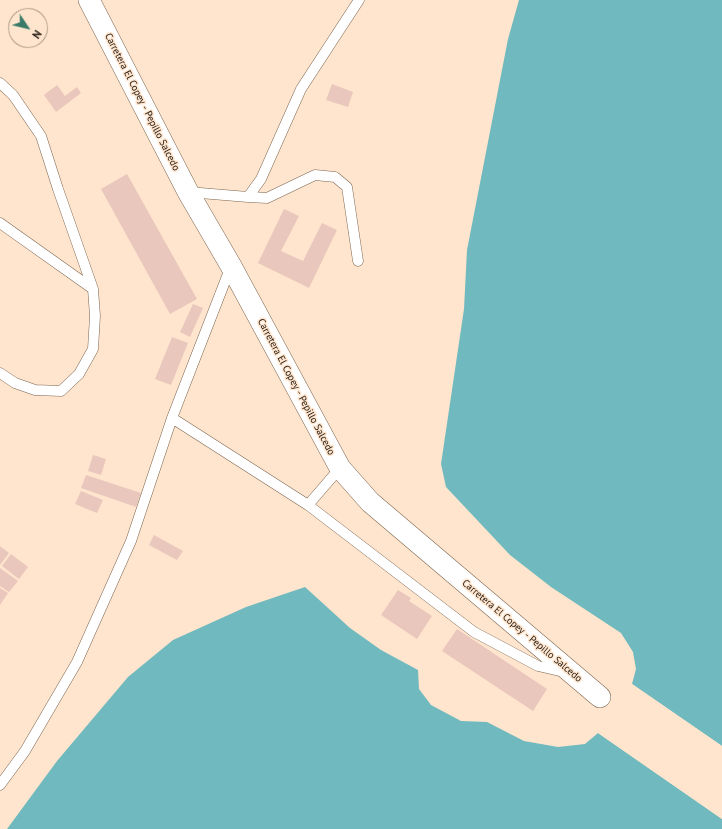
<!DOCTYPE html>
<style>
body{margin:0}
#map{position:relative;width:722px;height:829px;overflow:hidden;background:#ffe5cd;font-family:"PT Sans",sans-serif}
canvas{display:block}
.north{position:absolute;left:8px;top:8px;width:40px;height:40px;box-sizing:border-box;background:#ffe5cd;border:1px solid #a79482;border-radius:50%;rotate:125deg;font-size:11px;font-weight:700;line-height:16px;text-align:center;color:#231a12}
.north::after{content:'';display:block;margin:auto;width:14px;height:18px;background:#3a7a69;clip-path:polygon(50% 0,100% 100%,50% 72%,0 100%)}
</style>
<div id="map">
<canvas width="722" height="829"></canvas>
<div class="north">N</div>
</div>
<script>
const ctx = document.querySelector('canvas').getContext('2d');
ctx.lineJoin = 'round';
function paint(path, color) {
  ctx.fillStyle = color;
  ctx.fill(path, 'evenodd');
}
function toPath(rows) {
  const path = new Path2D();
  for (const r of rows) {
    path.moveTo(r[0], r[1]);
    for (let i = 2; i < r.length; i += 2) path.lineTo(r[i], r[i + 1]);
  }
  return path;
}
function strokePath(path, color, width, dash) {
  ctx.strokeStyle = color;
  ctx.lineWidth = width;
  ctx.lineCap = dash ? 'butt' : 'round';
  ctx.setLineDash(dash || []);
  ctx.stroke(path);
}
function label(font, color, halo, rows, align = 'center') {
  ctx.font = font + ' "PT Sans",sans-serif';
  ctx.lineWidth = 3;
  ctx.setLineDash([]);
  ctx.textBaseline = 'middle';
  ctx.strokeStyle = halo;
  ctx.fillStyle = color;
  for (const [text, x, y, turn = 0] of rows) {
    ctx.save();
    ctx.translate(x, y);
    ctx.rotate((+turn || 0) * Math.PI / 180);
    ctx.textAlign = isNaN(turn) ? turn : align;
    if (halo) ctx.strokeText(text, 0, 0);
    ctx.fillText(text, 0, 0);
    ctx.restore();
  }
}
paint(toPath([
 [519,0,722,0,722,746,632,684,636,669,633,652,621,633,551,587,510,555,446,487,441,464,464,309,467,250,508,39],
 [305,587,350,628,381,650,418,670,419,689,431,705,461,721,487,722,524,741,558,747,585,744,598,733,722,819,722,829,7,829,57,761,128,677,173,640,246,607]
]), '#70b9be');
paint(toPath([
 [632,684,722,746,722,748,631,686],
 [599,731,722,816,722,819,598,733]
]), '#ffe5cd');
paint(toPath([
 [332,84,353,92,348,107,326,100],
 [57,85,65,96,77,87,81,93,56,112,44,95],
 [127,174,197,299,170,314,101,189],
 [284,209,299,216,281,251,303,261,322,223,337,230,309,288,258,263],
 [193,304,203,308,190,337,180,332],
 [172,337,188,343,171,385,155,379],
 [93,455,106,459,101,475,88,471],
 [86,475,141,493,136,507,81,488],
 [81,491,103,500,97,513,75,504],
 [154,535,183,551,177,560,149,545],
 [0,546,9,553,0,565],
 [11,554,28,567,19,579,2,566],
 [0,568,18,581,9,592,0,586],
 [0,588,8,593,0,605],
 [398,590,411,598,409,601,432,616,417,639,381,615],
 [457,629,547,689,533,711,442,651]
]), '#eac7bc');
const service = toPath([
 [0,83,13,95,41,136,58,189,93,289],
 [188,192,248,197,261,179,301,89,359,0],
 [248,197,267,198,315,175,335,177,347,187,358,261],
 [0,223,93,289,95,316,93,349,79,374,61,391,35,390,15,383,0,373],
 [172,418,308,505,474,632,538,666,564,672],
 [308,505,340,468],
 [0,785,25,751,77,662,131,541,172,418,231,266]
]);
const minor = toPath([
 [89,0,188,192,231,266,340,468,370,502,600,697]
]);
strokePath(service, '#7b6550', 11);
strokePath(minor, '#7b6550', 22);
strokePath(service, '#fff', 10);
strokePath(minor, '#fff', 21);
label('10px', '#231a12', '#ffe5cd', [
 ["Carretera El Copey - Pepillo Salcedo",142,102,63],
 ["Carretera El Copey - Pepillo Salcedo",296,387,62],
 ["Carretera El Copey - Pepillo Salcedo",522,631,40]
]);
</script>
